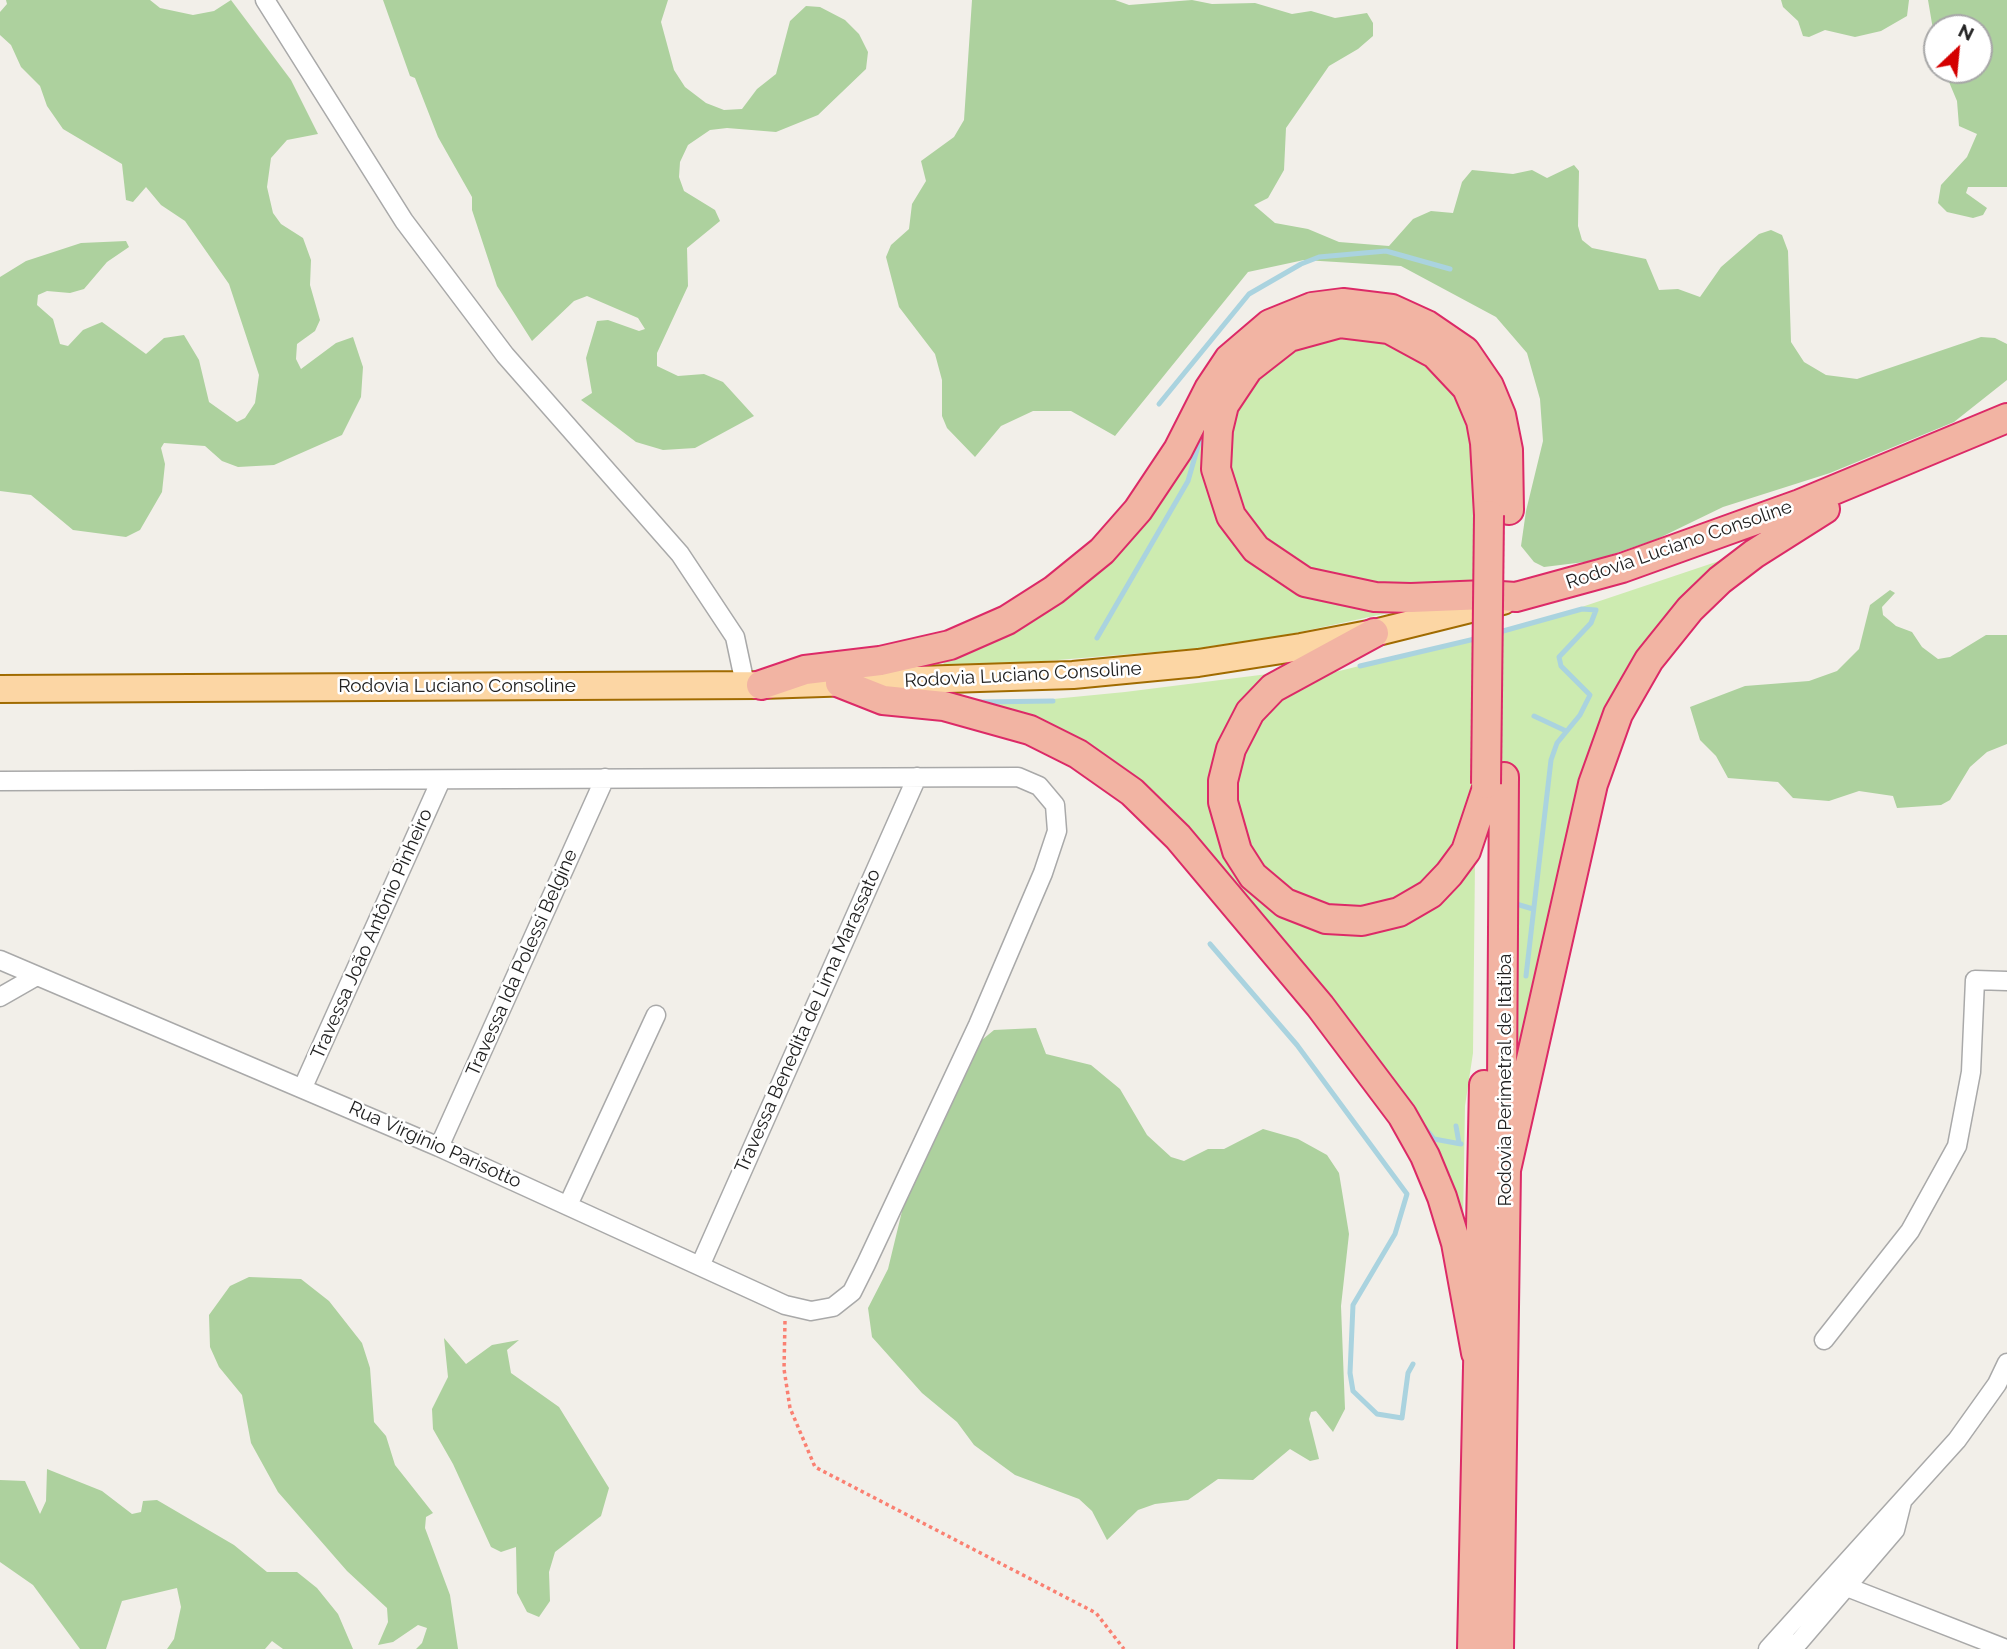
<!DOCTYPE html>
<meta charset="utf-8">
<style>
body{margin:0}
#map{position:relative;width:2007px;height:1649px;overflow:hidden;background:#f2efe9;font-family:Raleway,sans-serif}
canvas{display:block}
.north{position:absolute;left:1923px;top:14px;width:70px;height:70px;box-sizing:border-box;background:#fff;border:2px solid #a7a7a7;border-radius:50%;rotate:26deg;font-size:19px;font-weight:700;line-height:28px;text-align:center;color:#222}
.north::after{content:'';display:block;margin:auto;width:24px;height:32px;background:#d40000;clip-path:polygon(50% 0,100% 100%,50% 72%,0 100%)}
</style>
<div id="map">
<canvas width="2007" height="1649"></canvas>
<div class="north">N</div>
</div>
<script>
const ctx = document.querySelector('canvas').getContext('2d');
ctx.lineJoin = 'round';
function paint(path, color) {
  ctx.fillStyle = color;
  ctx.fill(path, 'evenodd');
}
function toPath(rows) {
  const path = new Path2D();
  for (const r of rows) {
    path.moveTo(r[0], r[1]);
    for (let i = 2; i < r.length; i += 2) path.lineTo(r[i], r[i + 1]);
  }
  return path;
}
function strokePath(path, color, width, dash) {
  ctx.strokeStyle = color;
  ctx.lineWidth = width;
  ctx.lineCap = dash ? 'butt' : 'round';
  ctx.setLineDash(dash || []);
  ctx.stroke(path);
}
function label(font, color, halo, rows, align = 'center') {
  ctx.font = font + ' Raleway,sans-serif';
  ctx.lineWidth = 5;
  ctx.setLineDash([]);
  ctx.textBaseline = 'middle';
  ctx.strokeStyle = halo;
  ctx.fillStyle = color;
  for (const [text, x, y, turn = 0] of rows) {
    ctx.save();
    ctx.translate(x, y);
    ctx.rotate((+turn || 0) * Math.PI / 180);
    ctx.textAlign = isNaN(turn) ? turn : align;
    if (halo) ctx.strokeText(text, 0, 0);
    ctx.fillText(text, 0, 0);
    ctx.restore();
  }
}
paint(toPath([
 [1372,332,1409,346,1458,393,1476,443,1476,584,1445,587,1336,583,1275,557,1229,493,1230,412,1264,364,1318,335],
 [1203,423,1226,530,1397,611,1286,635,1192,649,996,665,943,665,945,660,1007,632],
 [1725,559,1640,654,1515,1085,1514,772,1437,876,1384,909,1332,910,1282,889,1245,846,1233,799,1237,760,1276,697,1323,675,1537,622],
 [1276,673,1215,806,1311,927,1330,934,1364,935,1398,928,1430,909,1475,862,1473,1053,1465,1106,1463,1223,1188,836,978,704,980,701,1053,699,1125,692]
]), '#cdebb0');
paint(toPath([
 [6,0,150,0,160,8,193,15,214,11,231,0,291,80,318,134,287,140,271,158,267,187,273,213,281,224,303,238,311,260,310,285,320,320,315,331,297,344,296,359,301,369,336,343,353,337,363,367,361,397,342,435,274,465,238,467,222,461,205,446,164,443,161,448,165,464,162,492,140,530,126,537,73,530,31,495,0,491,0,277,26,261,81,243,126,241,129,247,107,262,84,289,70,293,47,291,38,295,37,305,53,319,60,344,68,346,83,330,102,322,146,354,164,338,184,335,199,360,209,402,237,422,245,418,255,403,259,375,229,284,185,221,161,205,146,187,133,202,126,200,122,164,63,129,47,106,40,86,21,67,11,45,0,35,0,12,7,4],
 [383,0,668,0,661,22,674,70,685,87,706,103,724,110,742,109,757,89,776,74,790,21,806,6,820,7,845,20,859,34,868,52,866,69,818,115,776,132,727,128,710,130,688,145,680,162,679,177,684,191,715,210,720,221,687,248,688,286,657,353,657,366,678,376,704,374,723,382,754,416,695,448,663,450,636,442,581,400,592,393,586,358,597,321,608,320,639,331,645,329,638,318,587,296,574,301,532,341,497,286,472,210,472,197,438,137,415,78,410,76],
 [972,0,1115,0,1129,5,1192,0,1212,4,1255,3,1292,14,1311,11,1335,18,1367,13,1373,23,1373,36,1358,49,1329,66,1286,128,1284,170,1268,198,1254,205,1275,223,1308,229,1339,242,1389,246,1413,219,1431,211,1453,213,1462,182,1472,170,1513,174,1532,170,1547,178,1574,165,1579,171,1578,226,1582,240,1592,248,1646,259,1659,290,1678,289,1700,297,1721,267,1759,234,1771,230,1782,235,1788,251,1791,342,1804,362,1826,375,1857,379,1981,337,1995,338,2007,344,2007,380,1954,422,1830,473,1723,507,1657,539,1593,561,1544,567,1534,562,1521,546,1526,511,1543,441,1540,399,1527,353,1496,317,1401,266,1304,260,1248,272,1115,436,1071,411,1033,411,1001,426,975,457,947,428,942,416,942,380,935,354,899,307,886,257,891,245,909,229,912,204,926,181,921,161,954,137,964,120],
 [1781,0,1909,0,1907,16,1881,31,1855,37,1825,30,1809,37,1803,36,1798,21,1783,7],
 [1928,0,2007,0,2007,187,1968,187,1966,193,1987,208,1983,215,1973,218,1947,212,1938,203,1941,185,1967,157,1977,134,1959,126,1957,101,1944,70,1979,70,1979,28,1937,28,1937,53],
 [1890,590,1895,593,1882,607,1883,615,1896,626,1912,632,1922,647,1938,659,1950,657,1986,635,2007,635,2007,744,1987,752,1970,767,1950,800,1941,805,1897,808,1893,796,1859,791,1829,801,1793,798,1778,782,1728,778,1716,756,1700,740,1690,707,1745,686,1809,681,1837,671,1859,649,1870,605],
 [1036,1028,1046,1054,1091,1065,1120,1089,1147,1135,1171,1157,1184,1161,1208,1149,1224,1149,1263,1129,1298,1139,1327,1155,1339,1173,1349,1234,1341,1306,1345,1409,1333,1432,1316,1411,1311,1412,1309,1419,1319,1459,1310,1461,1290,1449,1253,1480,1218,1479,1188,1500,1155,1504,1138,1510,1107,1540,1092,1511,1079,1499,1015,1475,974,1445,957,1422,922,1393,872,1337,868,1308,888,1269,903,1207,953,1086,977,1044,994,1030],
 [249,1277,301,1279,329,1301,362,1343,370,1368,374,1422,386,1436,395,1465,433,1513,426,1517,425,1528,450,1595,458,1649,416,1649,422,1643,427,1628,418,1625,393,1642,378,1645,388,1622,387,1608,347,1571,278,1492,251,1443,242,1395,219,1367,210,1347,209,1315,230,1286],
 [444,1338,466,1364,492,1345,519,1340,507,1350,511,1373,559,1407,609,1488,601,1516,555,1552,549,1572,550,1601,539,1617,527,1612,517,1593,516,1547,501,1552,491,1547,453,1464,433,1429,432,1409,448,1377],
 [47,1469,102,1491,132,1514,141,1512,143,1501,157,1500,234,1545,267,1572,297,1572,317,1588,338,1614,353,1649,283,1649,272,1641,265,1649,167,1649,174,1639,181,1607,177,1588,122,1601,106,1649,80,1649,33,1585,0,1562,0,1480,25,1481,40,1514,46,1501]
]), '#add19e');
strokePath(toPath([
 [1159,404,1249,294,1301,264,1319,257,1386,251,1450,269],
 [1496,633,1582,609,1596,610,1591,623,1559,657,1561,666,1590,695,1580,715,1557,743,1551,760,1526,976],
 [1097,638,1188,481,1202,432],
 [1360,666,1479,638],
 [979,702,1053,701],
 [1534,716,1566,731],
 [1513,903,1533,909],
 [1210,944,1297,1045,1407,1194,1395,1234,1353,1305,1350,1373,1353,1391,1377,1414,1402,1418,1408,1373,1413,1364],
 [1456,1126,1459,1143],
 [1425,1128,1434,1139,1461,1144]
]), '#aad3df', 5);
const minor = toPath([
 [265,0,404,221,505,355,680,554,735,637,745,684],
 [0,781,1018,777,1039,786,1055,805,1057,831,1043,873,978,1025,866,1264,852,1292,833,1307,811,1311,785,1305,439,1147,0,960],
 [0,997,35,977],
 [303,1087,441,780],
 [439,1147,605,778],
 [568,1205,656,1015],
 [700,1266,917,777],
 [1824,1340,1910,1231,1957,1146,1971,1072,1975,980,2007,981],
 [1847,1587,2006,1649],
 [1768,1649,1957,1440,1997,1384,2007,1363],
 [1784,1649,1799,1642,1895,1530,1902,1502]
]);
const primary = toPath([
 [0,689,761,685,1073,675,1198,663,1301,647,1374,633,1503,601]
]);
const trunk = toPath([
 [1489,515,1485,443,1481,421,1467,388,1435,354,1389,329,1340,323,1289,337,1248,369,1224,405,1218,430,1216,469,1231,516,1256,549,1305,582,1375,597,1411,598,1485,595,1516,597,1622,568,1800,504,2007,418],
 [1374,633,1273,688,1250,712,1231,749,1223,781,1223,802,1237,851,1253,876,1285,903,1326,919,1362,921,1399,912,1430,894,1449,874,1466,851,1486,791],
 [840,683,883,700,944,706,1030,730,1078,754,1132,792,1178,837,1320,1006,1402,1115,1425,1156,1442,1197,1456,1243,1476,1353],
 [761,685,805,670,880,661,950,645,1007,620,1054,590,1102,551,1138,510,1178,450,1209,389,1229,359,1270,324,1312,307,1343,303,1392,309,1427,325,1465,351,1489,386,1501,415,1508,450,1509,510],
 [1506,1170,1593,784,1618,714,1649,660,1690,609,1720,580,1754,554,1825,509],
 [1472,1649,1484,1085],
 [1499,1649,1506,1170,1502,1084,1504,777]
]);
strokePath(minor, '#a9a9a9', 21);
strokePath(primary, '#a06b00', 30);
strokePath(trunk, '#dc2a67', 32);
strokePath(toPath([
 [785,1321,784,1369,790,1408,815,1467,1096,1613,1124,1649]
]), '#fa8072', 3.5, [3.5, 3.5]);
strokePath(minor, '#fff', 18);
strokePath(primary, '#fcd6a4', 26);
strokePath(trunk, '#f2b4a3', 28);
const trunkBridge = toPath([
 [1486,784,1489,515]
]);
strokePath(trunkBridge, '#dc2a67', 32, []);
strokePath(trunkBridge, '#f2b4a3', 28);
label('19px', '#222', '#fff', [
 ["Rodovia Luciano Consoline",1679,545,-19],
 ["Rodovia Luciano Consoline",1023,675,-3],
 ["Rodovia Luciano Consoline",457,686],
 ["Travessa João Antônio Pinheiro",372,934,-66],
 ["Travessa Ida Polessi Belgine",522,963,-66],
 ["Travessa Benedita de Lima Marassato",808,1021,-66],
 ["Rodovia Perimetral de Itatiba",1505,1080,-90],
 ["Rua Virginio Parisotto",435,1145,24]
]);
</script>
